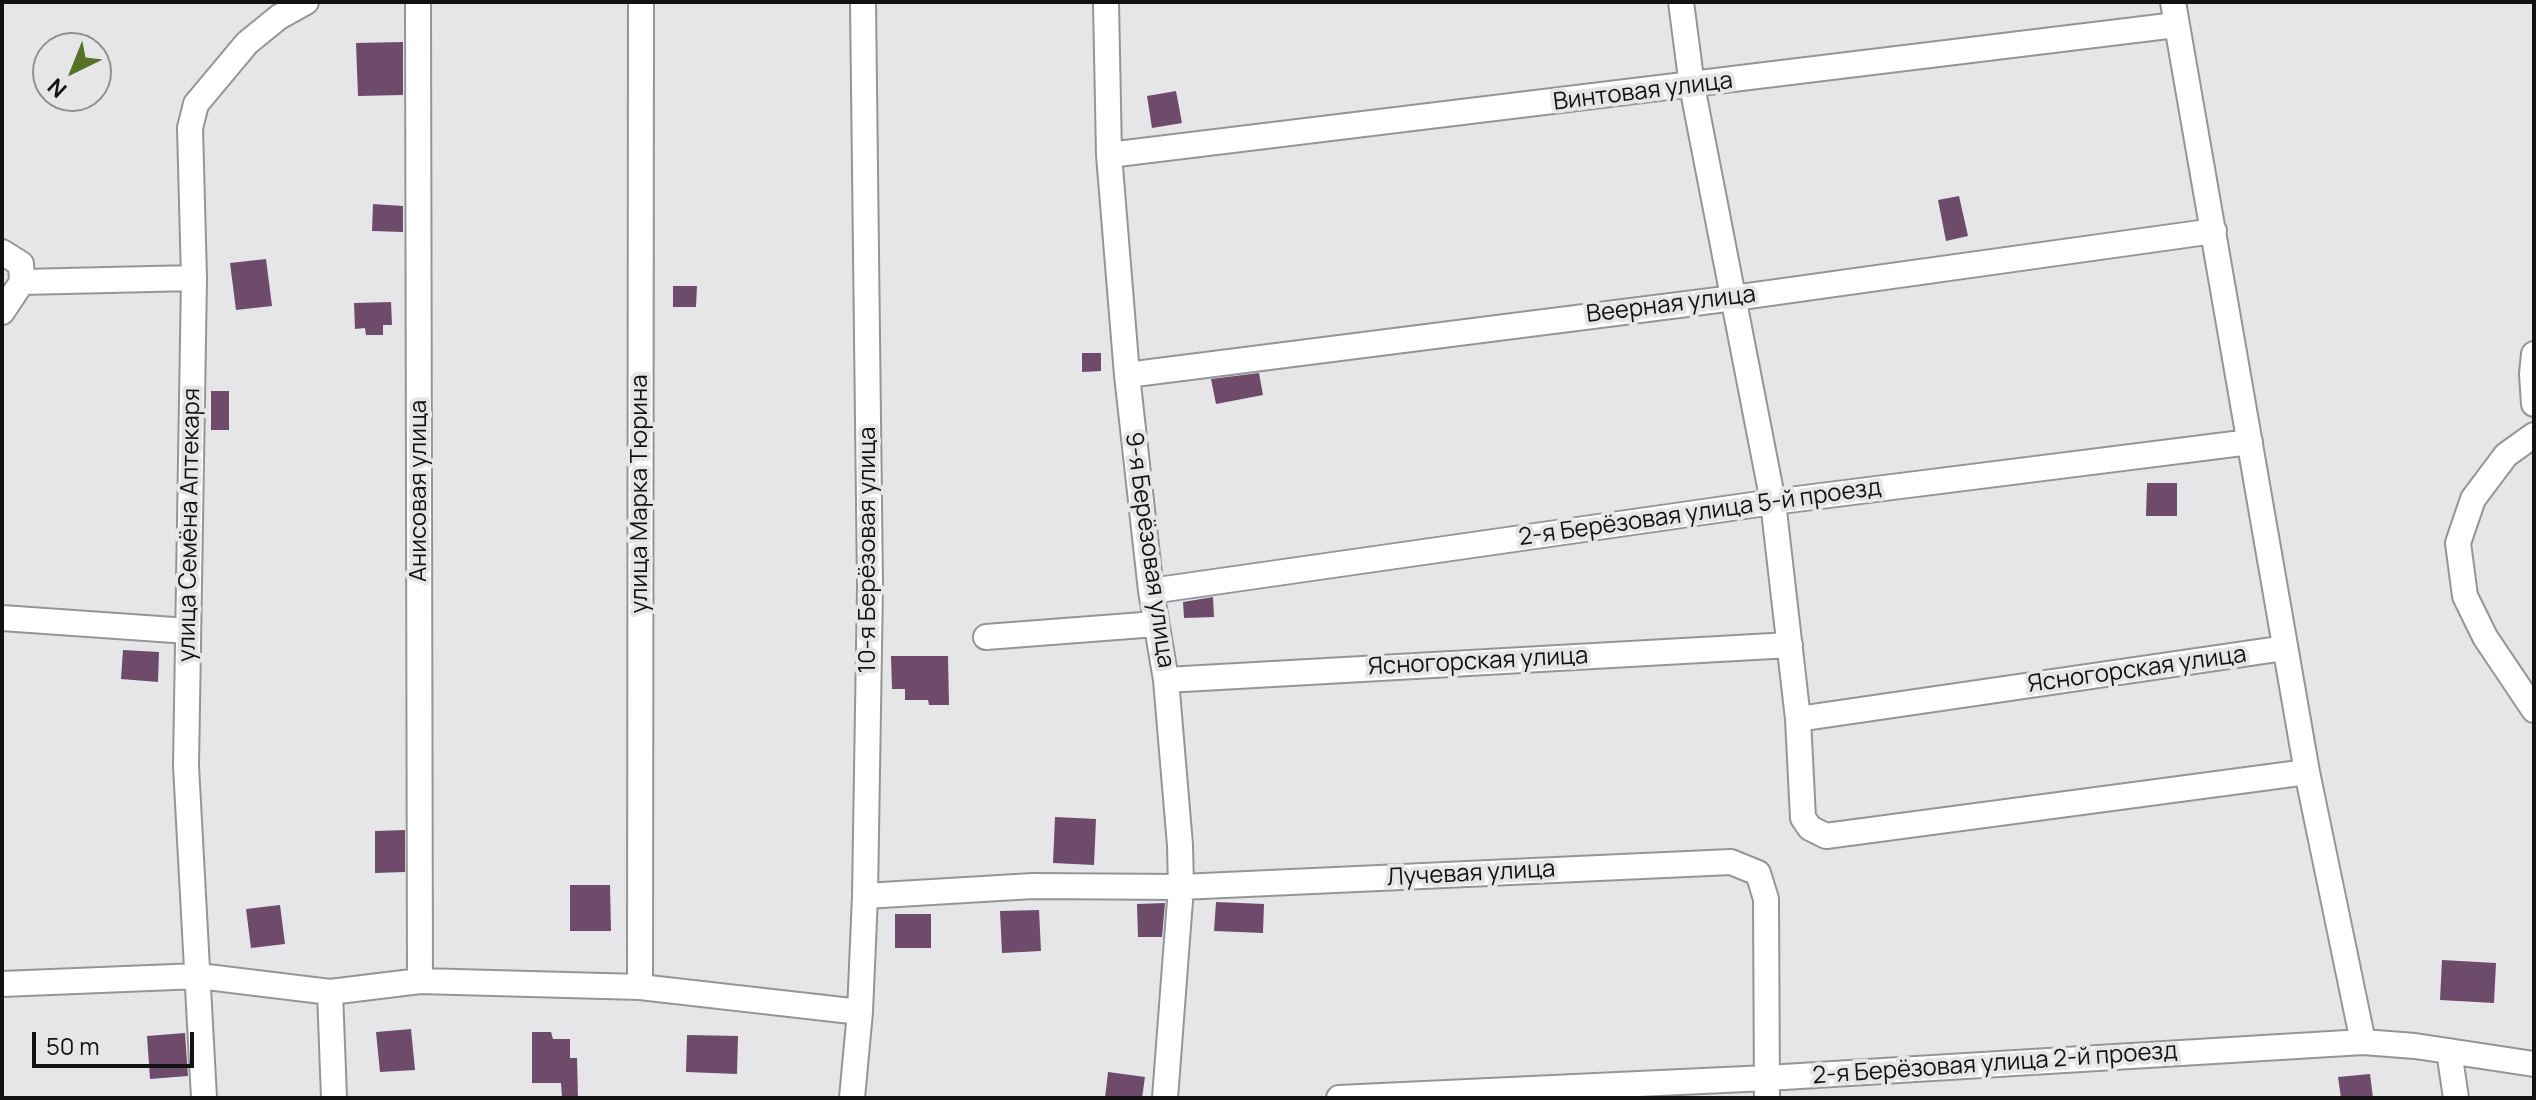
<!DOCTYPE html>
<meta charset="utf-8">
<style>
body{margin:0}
#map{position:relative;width:2536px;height:1100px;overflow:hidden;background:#e6e6e9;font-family:Manrope,sans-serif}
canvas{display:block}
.frame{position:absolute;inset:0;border:4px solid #121213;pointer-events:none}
.north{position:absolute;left:32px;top:32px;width:80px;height:80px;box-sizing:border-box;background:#e6e6e9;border:2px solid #919193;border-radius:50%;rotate:223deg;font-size:22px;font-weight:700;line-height:32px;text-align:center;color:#121213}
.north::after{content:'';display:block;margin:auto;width:28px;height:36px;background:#547125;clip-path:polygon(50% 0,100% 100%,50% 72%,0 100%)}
.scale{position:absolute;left:32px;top:1032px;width:162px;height:36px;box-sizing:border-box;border:4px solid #121213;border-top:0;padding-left:10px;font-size:24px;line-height:28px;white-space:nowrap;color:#121213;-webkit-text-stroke:6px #e6e6e9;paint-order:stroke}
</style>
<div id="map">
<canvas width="2536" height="1100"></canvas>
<div class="frame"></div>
<div class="north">N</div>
<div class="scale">50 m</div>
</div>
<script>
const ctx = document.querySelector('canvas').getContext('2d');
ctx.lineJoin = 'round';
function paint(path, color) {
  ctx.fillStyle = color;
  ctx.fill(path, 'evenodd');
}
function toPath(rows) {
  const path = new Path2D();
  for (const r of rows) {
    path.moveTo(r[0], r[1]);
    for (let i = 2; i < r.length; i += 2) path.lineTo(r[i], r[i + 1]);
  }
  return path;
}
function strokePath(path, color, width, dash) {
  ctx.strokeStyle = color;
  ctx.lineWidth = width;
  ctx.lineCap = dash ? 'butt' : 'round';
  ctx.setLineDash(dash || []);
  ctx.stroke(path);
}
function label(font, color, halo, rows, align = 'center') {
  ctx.font = font + ' Manrope,sans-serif';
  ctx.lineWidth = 8;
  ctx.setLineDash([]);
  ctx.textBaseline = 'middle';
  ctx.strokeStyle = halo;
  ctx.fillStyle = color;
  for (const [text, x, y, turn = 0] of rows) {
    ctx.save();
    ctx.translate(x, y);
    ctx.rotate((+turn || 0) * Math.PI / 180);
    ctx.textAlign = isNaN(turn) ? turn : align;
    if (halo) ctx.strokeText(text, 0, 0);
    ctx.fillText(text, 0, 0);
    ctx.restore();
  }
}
paint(toPath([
 [403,42,403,95,358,96,356,43],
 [1176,91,1182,123,1152,128,1147,96],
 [1959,196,1968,236,1946,241,1938,200],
 [373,204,403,206,403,232,372,231],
 [266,259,272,306,236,310,230,263],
 [673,286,697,286,696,307,673,307],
 [391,302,392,325,383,325,383,335,366,335,365,328,355,329,354,303],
 [1082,353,1101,353,1101,371,1082,372],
 [1259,373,1263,395,1216,404,1211,379],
 [211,391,229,391,229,430,211,430],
 [2147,483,2177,483,2177,516,2146,516],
 [1213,597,1214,617,1184,618,1183,602],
 [123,650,159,652,158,682,121,679],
 [891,656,948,656,949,705,929,705,928,700,905,700,905,689,892,689],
 [1055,817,1096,819,1094,865,1053,863],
 [405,830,405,872,375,873,375,831],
 [570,885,610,885,611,931,570,931],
 [1216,902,1264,904,1263,933,1214,931],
 [1165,903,1162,937,1138,937,1137,904],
 [280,905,285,944,251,948,246,909],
 [1039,910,1041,951,1002,953,1000,911],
 [895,914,931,914,931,948,895,948],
 [2442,960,2496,963,2494,1003,2440,1000],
 [411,1029,415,1070,380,1072,376,1032],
 [532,1032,551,1032,553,1039,570,1039,570,1058,577,1058,578,1098,562,1098,561,1083,532,1083],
 [185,1033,188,1076,150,1079,147,1036],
 [687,1035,738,1036,737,1074,686,1072],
 [1108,1072,1145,1077,1142,1098,1105,1098],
 [2370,1074,2373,1098,2341,1098,2338,1077]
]), '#6e4b6b');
const minor = toPath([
 [418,2,420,981],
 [1106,2,1109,155,1127,375,1151,591,1166,680,1180,845,1181,887,1165,1098],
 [1681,2,1692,86,1773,502,1798,719,1803,818,1810,828,1826,836,2307,772],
 [2173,2,2307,772,2363,1042],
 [1109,155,2176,25],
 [2,252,21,264,22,282,2,312],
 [22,282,194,278],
 [2534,354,2532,374,2534,404],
 [1127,375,1734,298,2214,231],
 [2534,435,2506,455,2473,499,2458,543,2465,596,2485,637,2534,710],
 [1151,591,1773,502,2250,442],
 [2,618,188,631],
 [986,637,1156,624],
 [1166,680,1790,645],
 [1798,719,2285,648],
 [865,896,1033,886,1181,887,1731,862,1758,873,1766,899,1767,1098],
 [2,984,199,976,330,992,420,981,640,987,860,1012],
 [640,987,641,2],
 [330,992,334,1098],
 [2449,1051,2456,1098],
 [204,1098,186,766,194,278,190,128,196,104,247,43,279,17,306,2],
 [852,1098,860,1012,865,896,870,586,863,2],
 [1339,1098,1767,1078,2363,1042,2415,1046,2534,1064]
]);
strokePath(minor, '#949597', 28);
strokePath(minor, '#fff', 24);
label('24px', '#121213', '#e6e6e9', [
 ["Винтовая улица",1643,92,-7],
 ["Веерная улица",1671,305,-7],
 ["Анисовая улица",419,491,-90],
 ["улица Марка Тюрина",640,494,-90],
 ["2-я Берёзовая улица 5-й проезд",1700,513,-8],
 ["улица Семёна Аптекаря",190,525,-89],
 ["10-я Берёзовая улица",868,550,-90],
 ["9-я Берёзовая улица",1149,550,82],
 ["Ясногорская улица",1478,662,-3],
 ["Ясногорская улица",2137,670,-8],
 ["Лучевая улица",1471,874,-3],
 ["2-я Берёзовая улица 2-й проезд",1995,1064,-4]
]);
</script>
